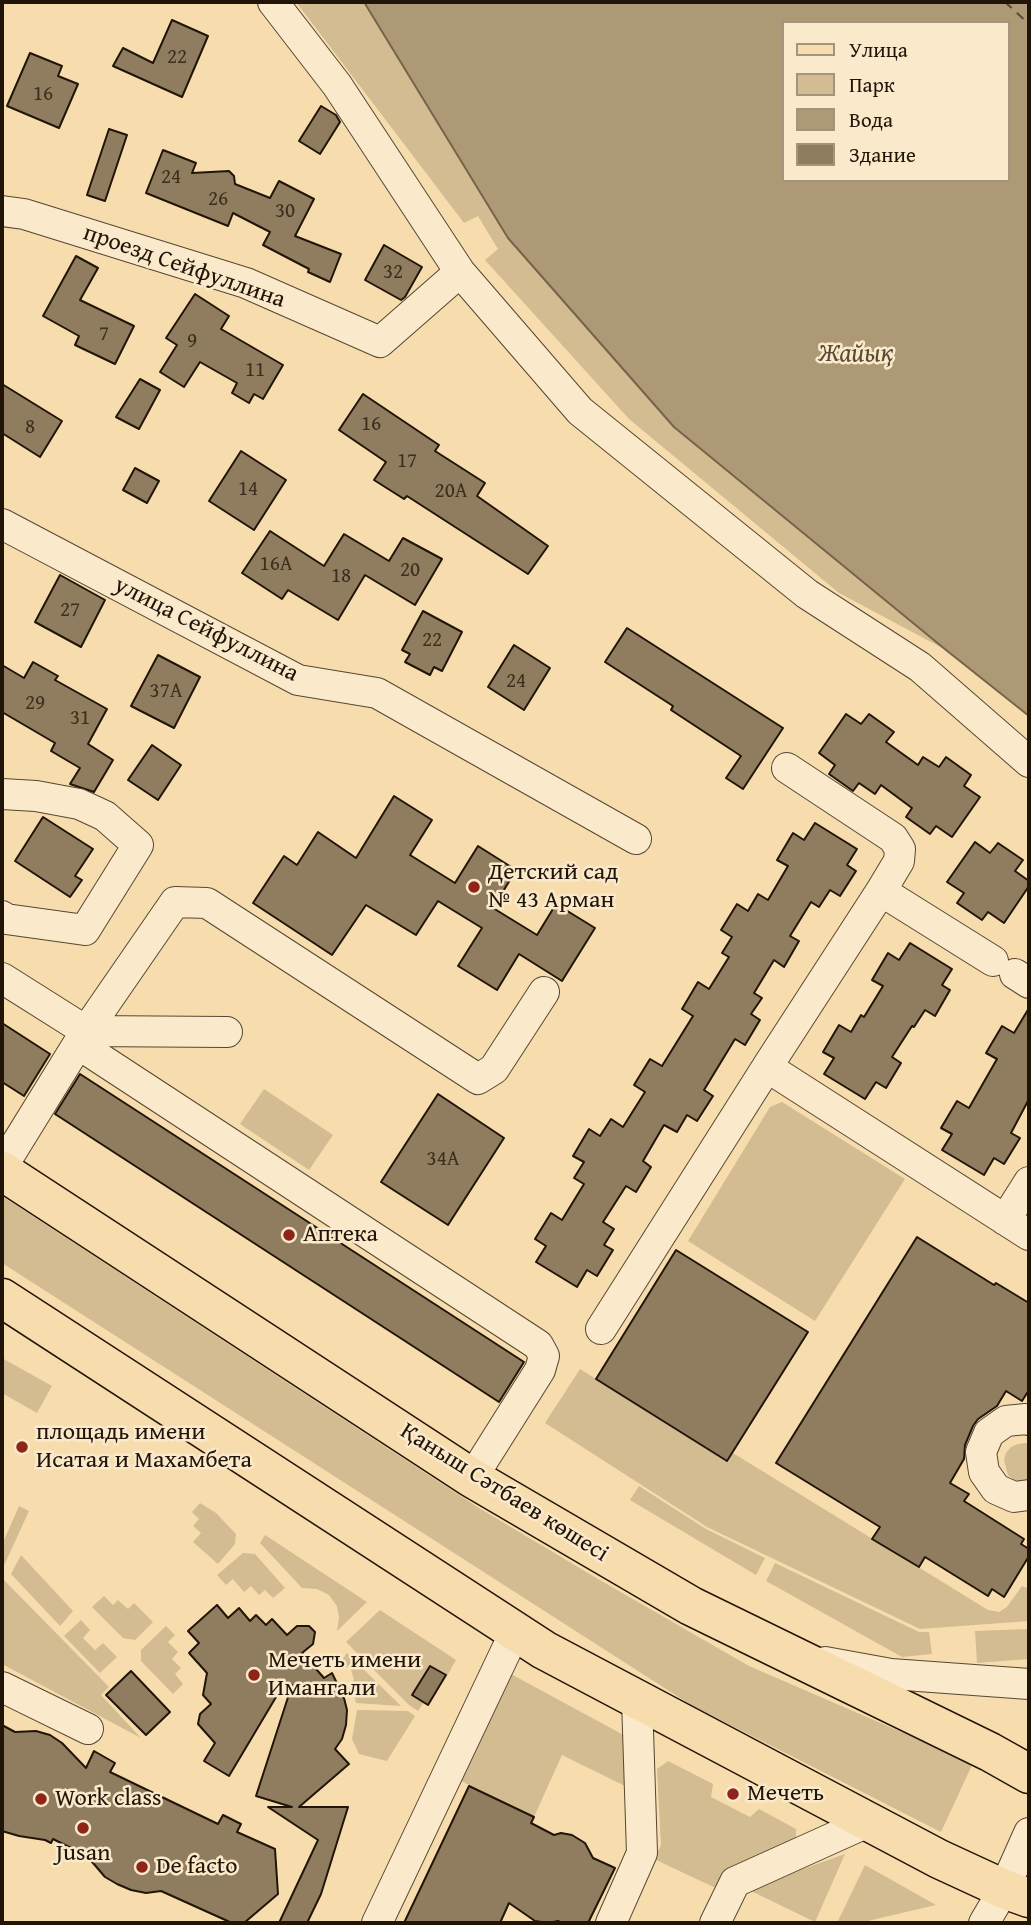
<!DOCTYPE html>
<meta charset="utf-8">
<style>
body{margin:0}
#map{position:relative;width:1031px;height:1925px;overflow:hidden;background:#f7ddae;font-family:"Gentium Book Plus",serif}
canvas{display:block}
.frame{position:absolute;inset:0;border:4px solid #211509;pointer-events:none}
.legend{position:absolute;left:782px;top:21px;width:228px;height:161px;box-sizing:border-box;background:#fae9ca;border:2px solid #a3947d;margin:0;padding:9px 12px;list-style:none;font-size:21px;color:#211509}
.legend li{display:flex;align-items:center;gap:14px;height:35px}
.legend b{width:35px;border:2px solid #a3947d}
</style>
<div id="map">
<canvas width="1031" height="1925"></canvas>
<div class="frame"></div>
<ul class="legend">
<li><b style="height:9px;background:#f7ddae"></b>Улица</li>
<li><b style="height:19px;background:#d3bb92"></b>Парк</li>
<li><b style="height:19px;background:#ae9976"></b>Вода</li>
<li><b style="height:19px;background:#907d5f"></b>Здание</li>
</ul>
</div>
<script>
const ctx = document.querySelector('canvas').getContext('2d');
ctx.lineJoin = 'round';
function paint(path, color) {
  ctx.fillStyle = color;
  ctx.fill(path, 'evenodd');
}
function toPath(rows) {
  const path = new Path2D();
  for (const r of rows) {
    path.moveTo(r[0], r[1]);
    for (let i = 2; i < r.length; i += 2) path.lineTo(r[i], r[i + 1]);
  }
  return path;
}
function strokePath(path, color, width, dash) {
  ctx.strokeStyle = color;
  ctx.lineWidth = width;
  ctx.lineCap = dash ? 'butt' : 'round';
  ctx.setLineDash(dash || []);
  ctx.stroke(path);
}
function label(font, color, halo, rows, align = 'center') {
  ctx.font = font + ' "Gentium Book Plus",serif';
  ctx.lineWidth = 5;
  ctx.setLineDash([]);
  ctx.textBaseline = 'middle';
  ctx.strokeStyle = halo;
  ctx.fillStyle = color;
  for (const [text, x, y, turn = 0] of rows) {
    ctx.save();
    ctx.translate(x, y);
    ctx.rotate((+turn || 0) * Math.PI / 180);
    ctx.textAlign = isNaN(turn) ? turn : align;
    if (halo) ctx.strokeText(text, 0, 0);
    ctx.fillText(text, 0, 0);
    ctx.restore();
  }
}
paint(toPath([
 [296,2,364,2,508,238,674,427,946,650,839,593,629,419,485,260,498,249,478,216,464,223],
 [264,1089,333,1135,309,1170,240,1124],
 [782,1102,905,1179,815,1321,688,1241,770,1107],
 [2,1196,479,1508,598,1579,749,1666,973,1763,941,1832,691,1705,2,1263],
 [2,1358,52,1386,37,1413,2,1393],
 [580,1369,728,1462,733,1453,988,1610,999,1612,1007,1607,1022,1586,1029,1589,1029,1621,920,1629,707,1527,545,1423],
 [1026,1443,1029,1444,1029,1481,1021,1482,1014,1480,1008,1475,1004,1460,1006,1453,1011,1447,1018,1444],
 [639,1486,706,1529,765,1558,756,1575,630,1500],
 [200,1503,216,1513,236,1534,235,1544,218,1564,193,1542,201,1533,193,1526,199,1519,192,1512],
 [19,1506,29,1511,2,1570,2,1545],
 [265,1535,367,1602,337,1631,339,1617,337,1606,329,1595,317,1589,302,1588,260,1543],
 [243,1553,255,1554,285,1588,273,1598,265,1590,259,1595,251,1586,244,1592,233,1579,226,1585,217,1575],
 [21,1555,73,1611,60,1626,11,1574],
 [775,1563,919,1632,929,1632,932,1654,902,1657,766,1581],
 [2,1578,109,1687,101,1695,141,1738,2,1664],
 [104,1596,113,1605,118,1600,128,1609,134,1603,153,1622,135,1640,123,1638,92,1607],
 [380,1610,456,1660,447,1676,430,1666,412,1695,424,1702,418,1711,409,1705,346,1642],
 [81,1620,90,1630,83,1638,95,1650,103,1643,117,1657,100,1673,64,1636],
 [166,1626,175,1635,168,1642,178,1652,172,1659,181,1668,175,1674,183,1684,173,1694,141,1661,141,1650],
 [1029,1629,1029,1659,977,1663,975,1631],
 [347,1653,401,1706,356,1703,351,1683,354,1680,350,1666,345,1667,342,1660],
 [509,1673,631,1739,627,1787,562,1755,534,1817,459,1780],
 [357,1710,408,1711,415,1716,387,1761,359,1754,352,1739],
 [668,1761,713,1784,711,1797,750,1817,759,1809,796,1829,796,1845,722,1891,654,1859,661,1845,657,1769],
 [845,1854,815,1922,747,1889],
 [865,1865,936,1905,859,1923,837,1923]
]), '#d3bb92');
const water = toPath([
 [364,2,1029,2,1029,716,946,650,674,427,508,238,364,2],
 [784,23,1008,23,1008,180,784,180,784,23]
]);
paint(water, '#ae9976');
strokePath(water, '#76644a', 2);
strokePath(toPath([
 [1005,2,1029,24]
]), '#594a35', 2, [9, 7]);
const building = toPath([
 [172,20,208,36,182,97,113,66,123,48,153,63,172,20],
 [30,53,62,66,58,76,78,84,59,128,7,106,30,53],
 [321,106,336,115,340,122,320,154,299,141,321,106],
 [109,129,127,135,105,201,87,195,109,129],
 [163,150,196,163,192,173,229,171,234,176,235,184,270,198,279,181,314,199,295,236,341,254,330,282,308,272,309,269,263,245,270,232,233,213,228,226,146,193,163,150],
 [384,245,422,267,405,297,401,300,365,280,384,245],
 [76,256,98,268,80,300,134,326,115,364,75,345,79,336,43,316,76,256],
 [195,294,229,316,221,329,283,365,263,399,254,394,249,403,232,393,237,383,200,362,184,387,160,372,177,345,166,338,195,294],
 [140,379,160,390,139,429,116,417,140,379],
 [2,384,62,421,40,457,2,433,2,384],
 [363,394,439,445,435,451,485,483,477,496,548,546,528,574,407,496,404,499,374,480,386,462,339,430,363,394],
 [241,451,286,480,254,530,209,501,241,451],
 [135,468,159,481,147,503,123,490,135,468],
 [270,531,324,566,344,534,389,561,403,538,442,559,415,605,365,575,338,620,288,590,282,599,242,573,270,531],
 [60,575,105,600,81,647,35,622,60,575],
 [423,611,462,632,442,671,434,667,430,675,405,662,410,654,402,650,423,611],
 [627,628,783,728,743,789,726,778,741,756,671,710,673,706,605,662,627,628],
 [514,645,550,668,524,710,488,687,514,645],
 [158,655,200,677,174,728,131,706,158,655],
 [33,662,58,676,55,680,107,709,88,744,113,760,94,792,70,784,80,768,51,751,55,743,2,712,2,665,24,678,33,662],
 [846,714,861,724,869,714,894,732,886,742,918,765,923,757,939,767,946,757,971,775,964,786,980,797,952,837,936,826,930,834,906,817,912,808,881,785,875,794,859,783,853,791,829,774,835,765,819,753,846,714],
 [152,745,181,765,158,800,128,780,152,745],
 [394,796,432,820,410,855,455,883,478,846,516,870,493,908,537,935,556,904,595,928,562,981,519,954,497,990,458,966,482,928,438,901,416,935,366,905,332,955,253,903,284,856,297,865,318,832,356,858,394,796],
 [43,817,93,849,75,876,82,880,70,897,15,861,43,817],
 [815,823,857,849,847,865,856,871,840,896,830,890,819,907,811,902,790,936,799,941,784,967,774,960,754,993,762,998,751,1014,760,1020,745,1045,735,1039,704,1090,713,1096,697,1121,687,1115,677,1132,664,1125,643,1161,651,1167,636,1192,626,1186,603,1222,614,1229,604,1245,613,1250,597,1276,587,1270,577,1287,536,1262,546,1246,535,1239,551,1213,562,1220,584,1184,574,1178,584,1162,573,1156,589,1129,600,1136,611,1119,623,1127,645,1092,634,1085,650,1059,662,1066,693,1016,682,1009,698,982,709,989,729,957,722,953,732,937,721,930,737,904,748,911,758,894,768,900,788,866,777,860,793,833,804,840,815,823],
 [975,842,990,853,998,843,1023,860,1015,871,1029,881,1029,886,1004,923,988,912,982,920,957,903,964,893,947,882,975,842],
 [910,943,952,969,942,985,950,990,935,1016,925,1010,914,1027,912,1026,892,1057,901,1063,886,1088,876,1082,865,1099,824,1074,834,1058,823,1052,839,1025,851,1032,861,1015,864,1017,883,986,872,980,888,953,899,960,910,943],
 [1029,1008,1029,1099,1011,1133,1020,1138,1004,1164,994,1158,984,1175,942,1150,952,1134,941,1128,957,1101,969,1108,997,1059,986,1053,1002,1026,1014,1033,1029,1008],
 [2,1023,50,1054,24,1096,2,1082,2,1023],
 [80,1074,524,1362,499,1402,55,1114,80,1074],
 [438,1094,504,1138,448,1225,381,1182,438,1094],
 [917,1237,994,1285,996,1283,1029,1303,1029,1390,1022,1401,1006,1391,997,1406,978,1419,973,1426,965,1445,964,1459,950,1483,969,1494,964,1501,1024,1539,1021,1544,1029,1549,1029,1556,1004,1597,992,1589,988,1596,925,1557,919,1567,872,1539,880,1527,776,1463,917,1237],
 [676,1250,808,1332,727,1461,596,1379,676,1250],
 [217,1605,228,1618,239,1608,250,1621,256,1615,266,1625,272,1619,287,1635,297,1626,309,1626,315,1632,313,1644,302,1653,324,1678,332,1673,344,1698,347,1710,346,1725,342,1739,335,1749,349,1764,299,1807,348,1807,321,1894,307,1923,279,1923,318,1840,268,1807,292,1807,256,1796,292,1685,285,1682,229,1776,204,1761,215,1743,198,1724,200,1714,211,1704,203,1695,207,1673,189,1653,199,1643,188,1631,217,1605],
 [430,1666,446,1675,428,1705,412,1695,430,1666],
 [131,1671,170,1712,146,1735,106,1695,131,1671],
 [2,1725,15,1732,36,1731,50,1735,62,1743,86,1768,94,1751,115,1763,110,1772,218,1824,223,1815,241,1824,237,1832,275,1849,278,1894,244,1923,232,1923,161,1891,146,1893,131,1890,117,1884,105,1877,87,1856,53,1839,51,1843,45,1840,19,1836,2,1831,2,1725],
 [469,1786,534,1817,531,1823,554,1835,561,1833,572,1835,585,1843,593,1858,615,1868,588,1923,562,1923,558,1921,548,1923,535,1921,509,1903,500,1923,404,1923,469,1786]
]);
paint(building, '#907d5f');
strokePath(building, '#211509', 2);
const minor = toPath([
 [273,2,337,85,460,272,580,411,807,594,920,667,1029,762],
 [2,211,24,214,246,283,380,342,460,272],
 [2,524,298,680,377,693,636,839],
 [2,794,36,796,79,804,105,816,138,845,85,930,6,919,2,916],
 [881,891,993,961],
 [1015,974,1029,983],
 [2,978,86,1031,227,1032],
 [78,1044,538,1345,544,1356,540,1370,472,1478],
 [767,1067,881,891,899,861,900,849,893,838,787,768],
 [2,1167,86,1031,175,902,207,903,478,1079,494,1069,544,992],
 [1005,1220,1029,1182],
 [601,1329,767,1067,1029,1235],
 [1029,1420,1026,1419,1006,1421,989,1433,981,1452,984,1472,996,1489,1014,1497,1029,1495],
 [825,1662,891,1674,1029,1684],
 [2,1687,88,1729],
 [377,1923,515,1632],
 [611,1923,642,1853,637,1700],
 [715,1923,735,1882,868,1822],
 [984,1923,1004,1889,1029,1833]
]);
const major = toPath([
 [2,1171,472,1478,691,1606,990,1752,1029,1774],
 [2,1298,544,1650,939,1859,1004,1889,1029,1898]
]);
strokePath(minor, '#564732', 32);
strokePath(major, '#211509', 41);
strokePath(minor, '#fae9ca', 30);
strokePath(major, '#f7ddae', 38);
for (const [x, y, r, color] of [
 [474,887,7,"#8f2418"],
 [289,1235,7,"#8f2418"],
 [22,1447,7,"#8f2418"],
 [254,1675,7,"#8f2418"],
 [733,1794,7,"#8f2418"],
 [41,1799,7,"#8f2418"],
 [83,1828,7,"#8f2418"],
 [142,1867,7,"#8f2418"]
]) {
  const dot = new Path2D();
  dot.arc(x, y, r, 0, 2 * Math.PI);
  ctx.fillStyle = color;
  ctx.fill(dot);
  strokePath(dot, '#fae9ca', 2.5);
}
label('21px', '#3d2f1e', null, [
 ["22",177,58],
 ["16",43,95],
 ["24",171,178],
 ["26",218,200],
 ["30",285,212],
 ["32",393,273],
 ["7",104,335],
 ["9",192,342],
 ["11",255,371],
 ["16",371,425],
 ["8",30,428],
 ["17",407,462],
 ["14",248,490],
 ["20А",451,492],
 ["16А",276,565],
 ["20",410,571],
 ["18",341,577],
 ["27",70,611],
 ["22",432,641],
 ["24",516,682],
 ["37А",166,692],
 ["29",35,704],
 ["31",80,719],
 ["34А",443,1160]
]);
label('24px', '#211509', '#fae9ca', [
 ["проезд Сейфуллина",184,267,19],
 ["улица Сейфуллина",206,630,27],
 ["Қаныш Сәтбаев көшесі",504,1493,32]
]);
label('24px', '#211509', '#fae9ca', [
 ["Детский сад",488,873],
 ["№ 43 Арман",488,901],
 ["Аптека",303,1235],
 ["площадь имени",36,1433],
 ["Исатая и Махамбета",36,1461],
 ["Мечеть имени",268,1661],
 ["Имангали",268,1689],
 ["Мечеть",747,1794],
 ["Work class",55,1799],
 ["Jusan",83,1854,"center"],
 ["De facto",156,1867]
], 'left');
label('italic 26px', '#594a35', '#fae9ca', [
 ["Жайық",856,354]
]);
</script>
